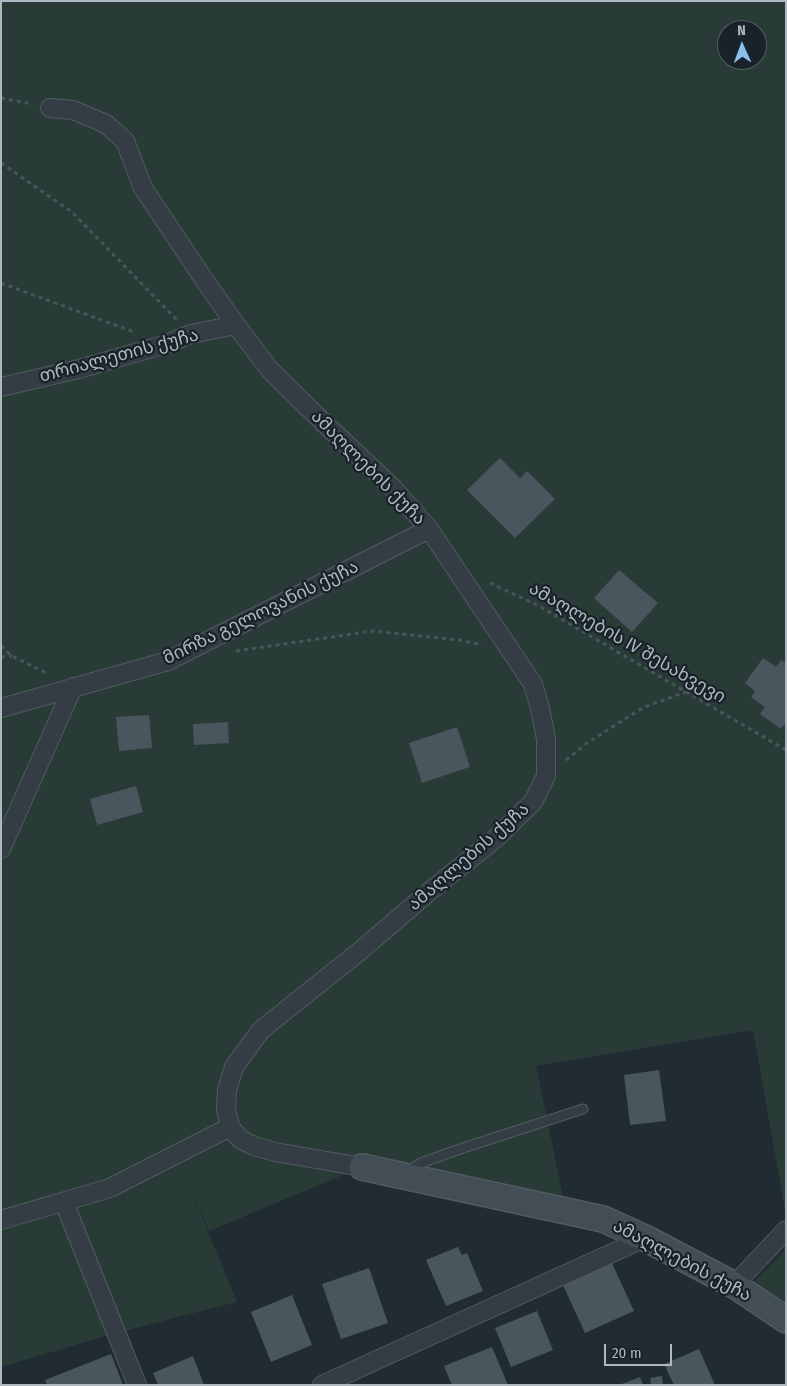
<!DOCTYPE html>
<meta charset="utf-8">
<style>
body{margin:0}
#map{position:relative;width:787px;height:1386px;overflow:hidden;background:#212b32;font-family:"Fira Sans Condensed",sans-serif}
canvas{display:block}
.frame{position:absolute;inset:0;border:2px solid #aeb8c0;pointer-events:none}
.north{position:absolute;left:717px;top:20px;width:50px;height:50px;box-sizing:border-box;background:#192228;border:1px solid #555e65;border-radius:50%;rotate:358deg;font-size:14px;font-weight:700;line-height:20px;text-align:center;color:#aeb8c0}
.north::after{content:'';display:block;margin:auto;width:18px;height:22px;background:#89bfea;clip-path:polygon(50% 0,100% 100%,50% 72%,0 100%)}
.scale{position:absolute;left:604px;top:1344px;width:68px;height:22px;box-sizing:border-box;border:2px solid #aeb8c0;border-top:0;padding-left:6px;font-size:15px;line-height:18px;white-space:nowrap;color:#aeb8c0;-webkit-text-stroke:4px #192228;paint-order:stroke}
</style>
<div id="map">
<canvas width="787" height="1386"></canvas>
<div class="frame"></div>
<div class="north">N</div>
<div class="scale">20 m</div>
</div>
<script>
const ctx = document.querySelector('canvas').getContext('2d');
ctx.lineJoin = 'round';
function paint(path, color) {
  ctx.fillStyle = color;
  ctx.fill(path, 'evenodd');
}
function toPath(rows) {
  const path = new Path2D();
  for (const r of rows) {
    path.moveTo(r[0], r[1]);
    for (let i = 2; i < r.length; i += 2) path.lineTo(r[i], r[i + 1]);
  }
  return path;
}
function strokePath(path, color, width, dash) {
  ctx.strokeStyle = color;
  ctx.lineWidth = width;
  ctx.lineCap = dash ? 'butt' : 'round';
  ctx.setLineDash(dash || []);
  ctx.stroke(path);
}
function label(font, color, halo, rows, align = 'center') {
  ctx.font = font + ' "Fira Sans Condensed","Noto Sans Georgian",sans-serif';
  ctx.lineWidth = 4.5;
  ctx.setLineDash([]);
  ctx.textBaseline = 'middle';
  ctx.strokeStyle = halo;
  ctx.fillStyle = color;
  for (const [text, x, y, turn = 0] of rows) {
    ctx.save();
    ctx.translate(x, y);
    ctx.rotate((+turn || 0) * Math.PI / 180);
    ctx.textAlign = isNaN(turn) ? turn : align;
    if (halo) ctx.strokeText(text, 0, 0);
    ctx.fillText(text, 0, 0);
    ctx.restore();
  }
}
paint(toPath([
 [1,1,786,1,786,1216,753,1030,536,1066,566,1211,362,1167,209,1231,189,1186,237,1302,116,1333,1,1367],
 [727,30,757,30,757,60,727,60],
 [786,1249,786,1306,752,1284]
]), '#293b37');
paint(toPath([
 [500,458,520,478,527,471,555,499,515,538,467,490],
 [619,570,658,603,632,632,594,598],
 [763,658,776,667,781,660,786,663,786,722,781,729,760,714,765,707,751,697,755,691,745,683],
 [149,715,152,748,119,751,116,717],
 [228,722,229,743,194,745,193,724],
 [457,727,470,767,422,783,409,743],
 [136,786,143,812,97,825,90,799],
 [659,1070,666,1121,630,1125,624,1075],
 [458,1247,462,1255,467,1253,483,1291,446,1306,426,1260],
 [611,1261,634,1311,585,1333,562,1283],
 [369,1268,388,1323,341,1339,322,1284],
 [292,1295,312,1345,271,1362,251,1312],
 [537,1311,553,1350,511,1367,495,1328],
 [492,1347,508,1385,452,1385,444,1366],
 [699,1349,715,1385,674,1385,664,1364],
 [111,1354,123,1385,47,1385,45,1380],
 [193,1356,204,1385,158,1385,153,1373],
 [662,1376,663,1385,651,1385,650,1378],
 [640,1377,643,1385,619,1385]
]), '#49565e');
const lane = toPath([
 [408,1171,421,1163,463,1148,583,1109]
]);
const street = toPath([
 [50,108,73,110,106,124,125,141,143,188,205,281,236,325,270,370,325,424,393,488,429,529,533,684,540,708,546,739,546,776,533,802,495,839,430,891,360,951,261,1030,234,1067,227,1090,226,1109,230,1127,240,1139,254,1146,275,1152,362,1167],
 [1,387,79,369,166,344,191,334,236,325],
 [1,708,168,661,429,529],
 [1,849,73,687],
 [64,1202,137,1385],
 [1,1220,110,1188,230,1127],
 [734,1285,786,1230],
 [322,1385,645,1238]
]);
const secondary = toPath([
 [362,1167,603,1219,645,1238,734,1285,786,1320]
]);
strokePath(lane, '#515b61', 11);
strokePath(street, '#515b61', 20);
strokePath(secondary, '#515b61', 28);
strokePath(toPath([
 [1,98,33,104],
 [1,163,72,212,177,320],
 [1,283,134,332],
 [490,583,537,605,786,750],
 [1,646,12,656,48,674],
 [236,651,372,631,460,640,482,645],
 [1,657,12,656],
 [566,760,587,743,644,707,686,692]
]), '#465757', 3, [4, 4]);
strokePath(lane, '#343d43', 9);
strokePath(street, '#343d43', 18);
strokePath(secondary, '#424d56', 25);
label('18px', '#aeb8c0', '#192228', [
 ["თრიალეთის ქუჩა",119,356,-15],
 ["ამაღლების ქუჩა",368,468,45],
 ["მირზა გელოვანის ქუჩა",261,613,-26],
 ["ამაღლების IV შესახვევი",627,643,30],
 ["ამაღლების ქუჩა",469,857,-41],
 ["ამაღლების ქუჩა",682,1261,28]
]);
</script>
